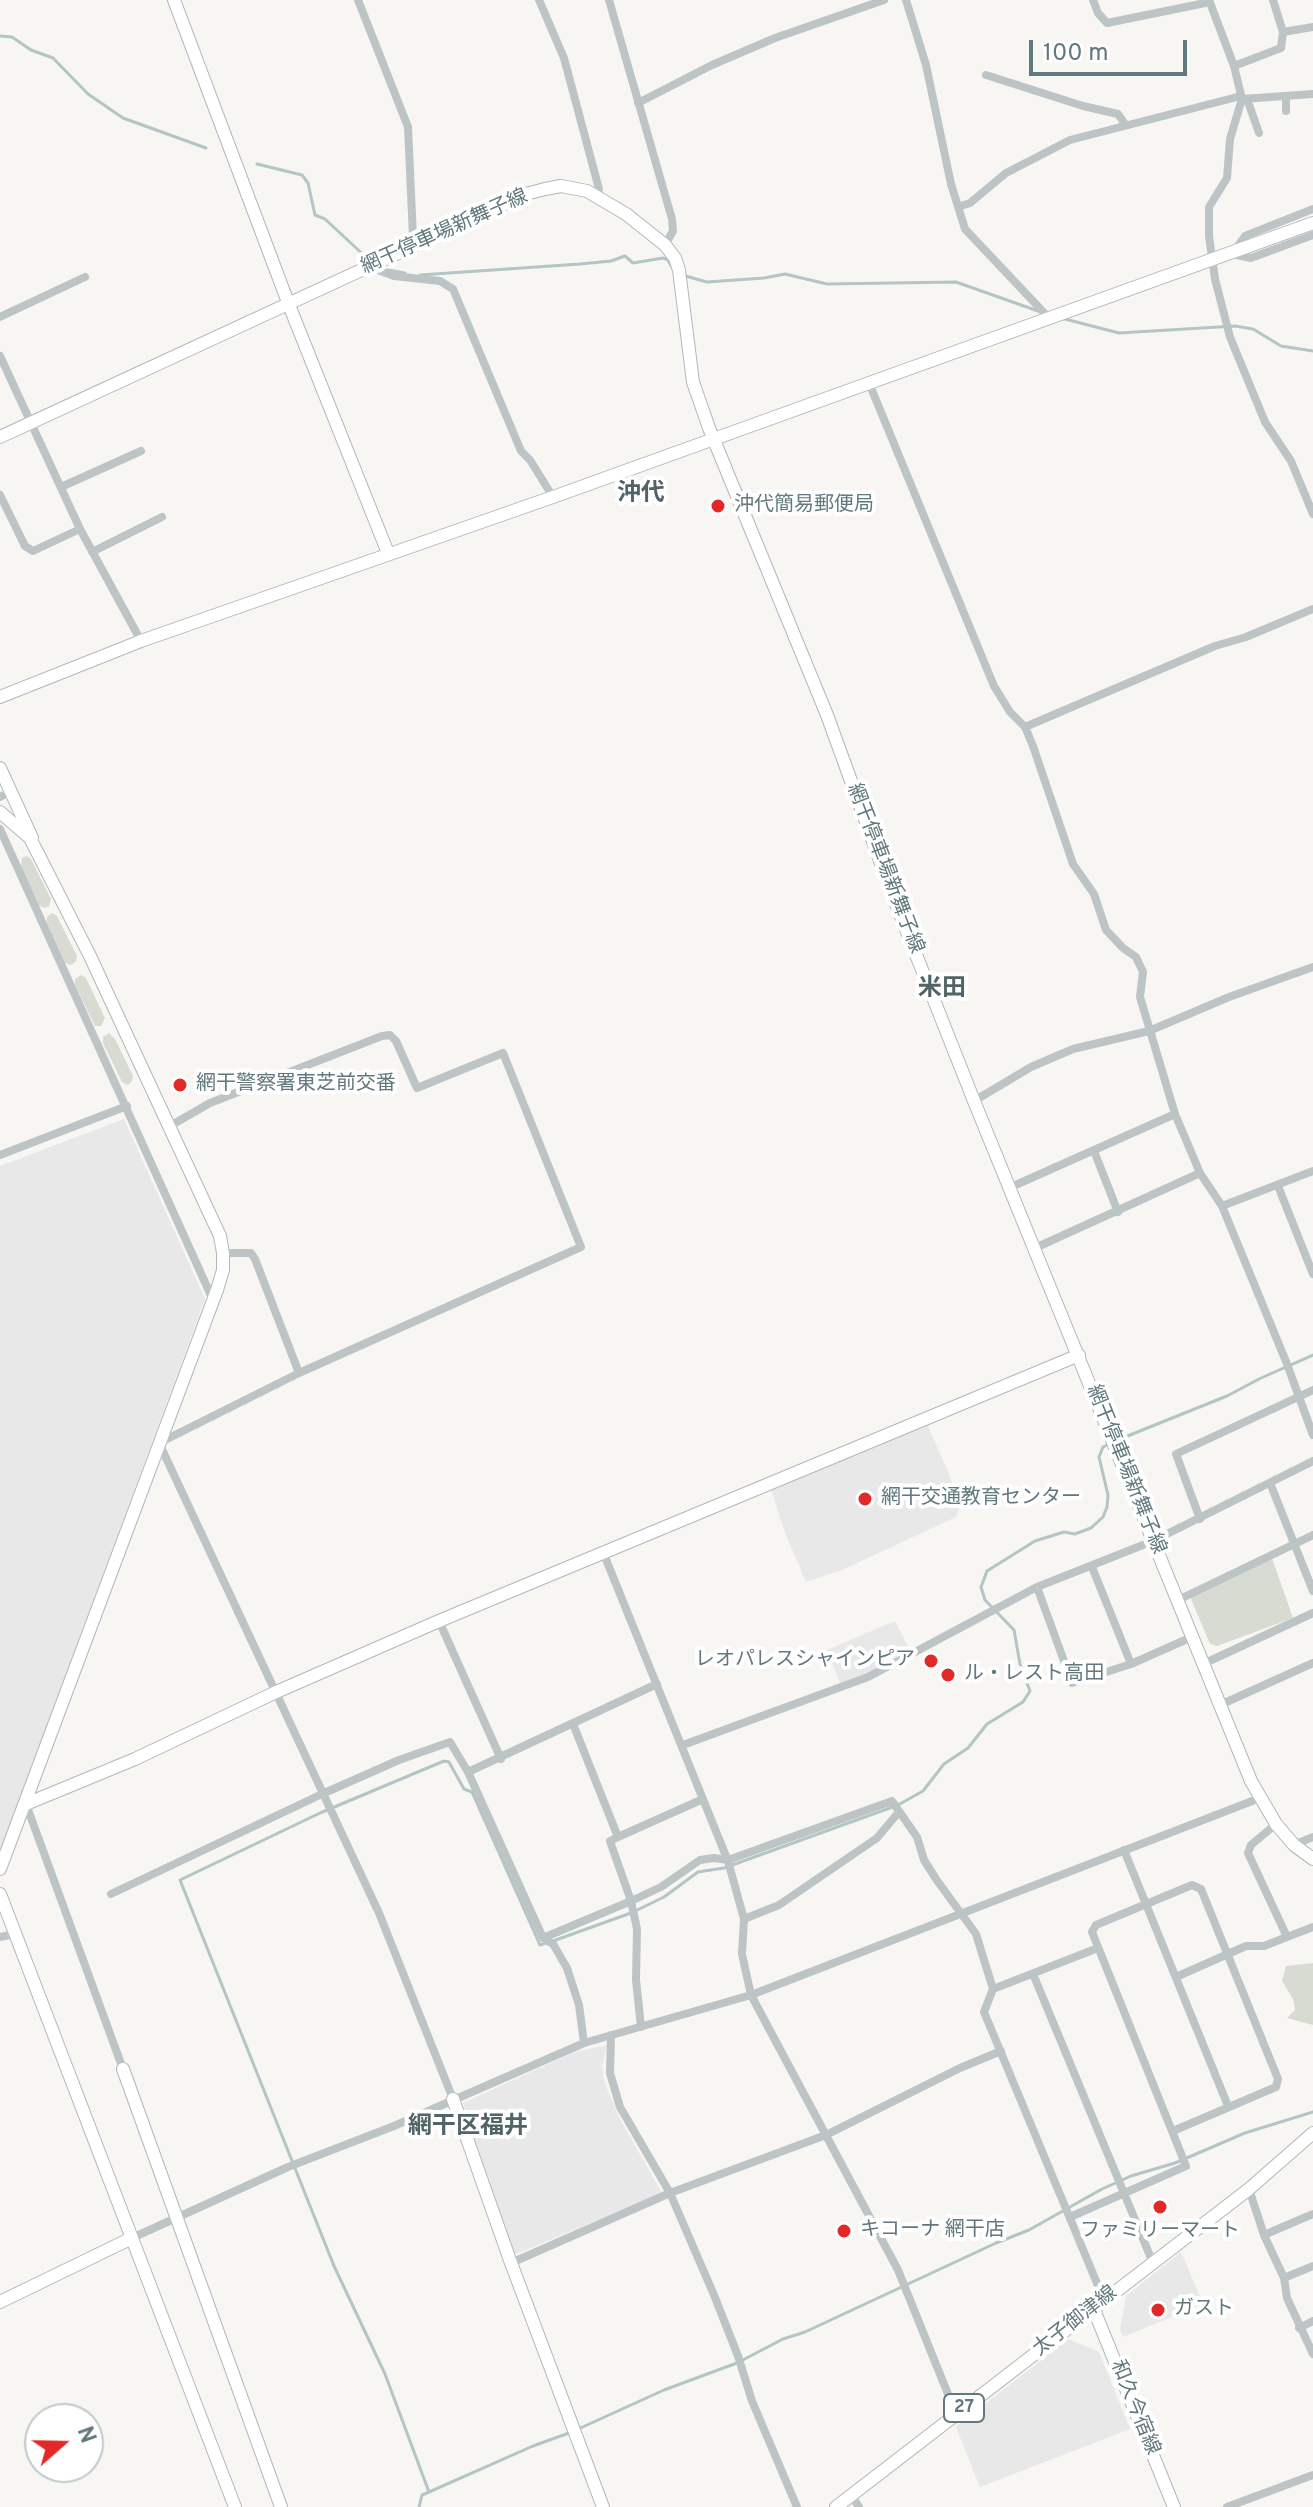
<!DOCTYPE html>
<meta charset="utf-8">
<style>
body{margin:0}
#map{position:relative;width:1313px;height:2507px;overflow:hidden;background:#f7f6f3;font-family:Overpass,sans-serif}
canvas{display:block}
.north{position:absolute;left:24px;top:2403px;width:80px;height:80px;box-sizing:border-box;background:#fff;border:2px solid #c0c9cb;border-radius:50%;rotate:70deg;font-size:22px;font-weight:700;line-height:32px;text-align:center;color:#61787e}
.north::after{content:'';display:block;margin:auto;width:28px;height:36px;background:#e22927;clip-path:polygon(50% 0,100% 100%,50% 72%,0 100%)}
.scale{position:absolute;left:1029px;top:40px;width:158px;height:36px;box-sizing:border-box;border:4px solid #61787e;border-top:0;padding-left:10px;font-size:24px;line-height:28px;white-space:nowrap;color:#61787e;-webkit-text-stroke:6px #fff;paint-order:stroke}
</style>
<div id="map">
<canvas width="1313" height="2507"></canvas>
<div class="north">N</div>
<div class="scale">100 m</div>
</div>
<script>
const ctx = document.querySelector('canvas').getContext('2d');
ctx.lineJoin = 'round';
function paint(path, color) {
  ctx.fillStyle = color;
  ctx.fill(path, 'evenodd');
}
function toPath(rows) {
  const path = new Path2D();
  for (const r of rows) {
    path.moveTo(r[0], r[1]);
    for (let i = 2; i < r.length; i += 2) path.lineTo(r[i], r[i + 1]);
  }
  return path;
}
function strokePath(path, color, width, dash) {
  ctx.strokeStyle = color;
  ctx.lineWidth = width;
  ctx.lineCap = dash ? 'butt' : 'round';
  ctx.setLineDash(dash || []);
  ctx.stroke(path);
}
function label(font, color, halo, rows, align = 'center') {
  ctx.font = font + ' Overpass,"Noto Sans JP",sans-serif';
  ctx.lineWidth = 8;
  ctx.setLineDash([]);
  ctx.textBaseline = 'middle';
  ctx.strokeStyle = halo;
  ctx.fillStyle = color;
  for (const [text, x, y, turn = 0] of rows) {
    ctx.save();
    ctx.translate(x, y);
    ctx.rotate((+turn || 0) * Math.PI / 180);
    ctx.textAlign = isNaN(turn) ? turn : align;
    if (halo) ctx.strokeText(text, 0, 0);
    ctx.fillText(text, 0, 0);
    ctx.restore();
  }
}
paint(toPath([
 [124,1119,205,1299,0,1851,0,1166],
 [927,1424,949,1474,959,1509,956,1517,842,1570,806,1582,784,1530,771,1489],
 [895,1621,909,1649,866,1674,840,1683,827,1650],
 [607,2045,602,2067,605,2084,621,2121,662,2193,516,2254,509,2249,463,2103,575,2052],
 [1181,2252,1203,2304,1123,2337,1120,2330,1126,2296],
 [1068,2339,1099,2352,1130,2429,980,2487,956,2427]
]), '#e7e8e7');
paint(toPath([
 [27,856,31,859,51,899,49,906,45,908,39,906,21,867,22,858],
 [52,913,57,916,77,956,76,961,71,965,65,963,47,923,47,917],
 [81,975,86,978,105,1018,101,1026,95,1026,75,985,75,979],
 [109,1033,115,1039,133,1076,132,1081,128,1085,122,1082,103,1043,103,1037],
 [1272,1558,1293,1618,1217,1646,1210,1644,1191,1599,1193,1596],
 [1313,1963,1313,2025,1287,2018,1295,2010,1293,1999,1282,1981,1286,1966]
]), '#d8dbd2');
strokePath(toPath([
 [0,36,12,37,31,50,53,58,88,94,123,118,206,148],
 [257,164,302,175,308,183,315,215,325,219,369,260],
 [388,270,405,273],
 [420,275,580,264,611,261,625,256,633,263,663,258,668,260,673,269],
 [682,275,707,282,764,278,785,274,827,284,956,282,1038,311],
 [1061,318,1119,333,1235,326,1253,329,1281,346,1313,351],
 [1115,1441,1227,1396,1261,1378,1313,1355],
 [553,1941,631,1913,664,1897,698,1872,724,1868,898,1805,923,1791,944,1764,968,1748,987,1724,1023,1702,1030,1691,1020,1664,1014,1630,985,1600,981,1587,987,1571,1035,1541,1064,1532,1075,1534,1091,1528,1103,1517,1107,1507,1108,1495,1099,1457,1103,1447,1109,1444],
 [576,2430,664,2390,737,2363,783,2339,805,2332,996,2243,1029,2230,1102,2189,1131,2176,1175,2163,1245,2133,1313,2112],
 [429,2492,385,2374,334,2266,180,1880,320,1813,444,1761,449,1762,464,1789,472,1792,540,1945,546,1943],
 [419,2507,422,2495,429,2492,533,2446,569,2433]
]), '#b3c5c5', 3);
const secondary = toPath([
 [174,0,289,305,388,553],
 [0,437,526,194,545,189,561,186,587,191,626,214,665,245,675,258,679,270,693,382,709,428,827,715,894,899,974,1101,1251,1781,1276,1824,1294,1845,1313,1859],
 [0,697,141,641,553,497,1313,223],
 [0,768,32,838],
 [0,812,30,838,90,956,220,1236,223,1253,223,1270,217,1290,0,1869],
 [26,1804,135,1759,274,1693,439,1621,1079,1355],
 [0,1894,235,2507],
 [123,2069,281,2507],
 [453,2099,511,2263,603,2507],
 [0,2302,132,2238],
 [1094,2310,1174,2507]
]);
const primary = toPath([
 [836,2507,1249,2189,1313,2133]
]);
strokePath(secondary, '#afb8ba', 14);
strokePath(primary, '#aeb6b8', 14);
strokePath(toPath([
 [358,0,408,127,413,237,417,244],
 [539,0,564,58,599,189,597,196],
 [609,0,672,219,673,231,665,245],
 [906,0,926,65,951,184,965,229,1048,317],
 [1093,0,1098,13,1107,23,1210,2],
 [1209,0,1234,66,1242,99,1230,139,1227,178,1209,207,1209,236,1215,279,1230,337,1265,422,1291,461,1313,514],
 [1283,32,1313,27],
 [1234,66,1281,48,1283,32,1273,0],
 [986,75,1083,106,1118,114,1125,124],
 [1242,99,1313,94],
 [1247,99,1259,133],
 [638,103,712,65,775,38,884,0],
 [1286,111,1286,96],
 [958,207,970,203,1006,173,1070,140,1241,96],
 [1313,209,1245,236,1232,254,1251,258,1313,235],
 [370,267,394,276,440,281,453,289,521,451,530,460,553,497],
 [0,317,85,277],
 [0,356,80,529,141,641],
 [869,383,994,686,1010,712,1025,727,1033,746,1073,864,1094,894,1106,930,1123,948,1136,957,1143,972,1140,997,1175,1114,1200,1173,1222,1206,1287,1364,1313,1435],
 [61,487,141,451],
 [0,495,25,546,33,551,80,529],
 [92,552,162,517],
 [1025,727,1215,646,1246,637,1313,609],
 [0,797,12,791],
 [0,829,213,1300],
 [974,1101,1031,1067,1073,1049,1149,1031,1229,997,1313,967],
 [170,1126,210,1103,382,1036,390,1035,396,1041,417,1088,503,1053,581,1247,299,1373,159,1443,379,1913,453,2099],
 [1094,1151,1118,1212],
 [0,1155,127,1106],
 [1278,1186,1313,1274],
 [1011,1187,1175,1114],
 [1222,1206,1313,1171],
 [1035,1248,1200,1173],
 [223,1253,251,1253,255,1259,299,1373],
 [1270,1483,1313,1591],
 [1200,1519,1176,1454,1313,1390],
 [603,1552,728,1861,744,1919,742,1954,751,1995,898,2270,956,2414],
 [1092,1567,1131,1664],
 [1178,1600,1313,1535],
 [439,1621,501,1759],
 [1192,1637,1131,1664,1072,1683,1037,1587,1153,1541,1313,1461],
 [1203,1664,1313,1613],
 [1220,1705,1313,1663],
 [573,1724,618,1837,703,1799],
 [683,1745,868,1677,1037,1587],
 [468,1772,657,1684],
 [26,1804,123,2069],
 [618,1837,610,1841,631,1901,661,1887,700,1860,714,1858,728,1860,892,1801,917,1837,924,1860,936,1879,976,1934,993,1989,984,2012,1104,2300],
 [1294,1845,1313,1837],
 [1124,1850,1228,2106],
 [111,1894,322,1794,399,1760,450,1742,468,1772,543,1938,553,1944,567,1968,579,2005,584,2043],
 [744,1919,779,1905,877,1838,898,1813],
 [0,1937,15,1934],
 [1287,1937,1313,1927],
 [543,1938,631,1901,637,1929,636,1980,641,2027],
 [1033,1974,1153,2263],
 [1176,1977,1246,1946,1264,1946,1287,1937,1248,1853,1251,1845,1276,1824],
 [993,1989,1098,1948],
 [611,2035,610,2073,620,2107,670,2193,714,2295,738,2356,752,2401,797,2507],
 [1249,2189,1264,2235,1284,2278,1287,2298,1313,2354],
 [1070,2217,1186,2166,1092,1932,1096,1925,1192,1885,1201,1889,1278,2079,1276,2087,1173,2131],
 [1264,2235,1313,2214],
 [132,2238,288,2167,394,2126,584,2043,751,1995,1260,1798],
 [511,2263,670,2193,826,2135,960,2068,1001,2051],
 [1284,2278,1313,2266],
 [1299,2328,1313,2321],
 [851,2495,859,2507],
 [1227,2507,1313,2475]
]), '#bdc4c6', 8);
strokePath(secondary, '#fff', 12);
strokePath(primary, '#fff', 12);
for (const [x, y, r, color] of [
 [718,506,8,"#e22927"],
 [180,1085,8,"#e22927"],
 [865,1499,8,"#e22927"],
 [931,1661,8,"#e22927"],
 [948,1675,8,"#e22927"],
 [1160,2207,8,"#e22927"],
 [844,2231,8,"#e22927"],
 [1158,2310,8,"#e22927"]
]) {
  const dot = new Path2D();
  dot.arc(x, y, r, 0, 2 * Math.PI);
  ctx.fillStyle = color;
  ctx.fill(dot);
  strokePath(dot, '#fff', 3);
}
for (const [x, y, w] of [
 [964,2408,40]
]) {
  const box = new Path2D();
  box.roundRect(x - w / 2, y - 14, w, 28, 6);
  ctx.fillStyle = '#fff';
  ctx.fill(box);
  strokePath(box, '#61787e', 2);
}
label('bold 18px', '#61787e', null, [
 ["27",964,2408]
]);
label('20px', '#61787e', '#fff', [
 ["網干停車場新舞子線",445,233,-24],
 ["網干停車場新舞子線",884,869,69],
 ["網干停車場新舞子線",1125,1470,68],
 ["太子御津線",1076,2322,-38],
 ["和久今宿線",1134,2408,68]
]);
label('20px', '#61787e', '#fff', [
 ["沖代簡易郵便局",734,506],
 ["網干警察署東芝前交番",196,1085],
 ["網干交通教育センター",881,1499],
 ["レオパレスシャインピア",915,1661,"right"],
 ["ル・レスト高田",964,1675],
 ["キコーナ 網干店",860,2231],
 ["ファミリーマート",1160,2232,"center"],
 ["ガスト",1174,2310]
], 'left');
label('bold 24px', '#536469', '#fff', [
 ["沖代",641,495],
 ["米田",942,990],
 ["網干区福井",468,2128]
]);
</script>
